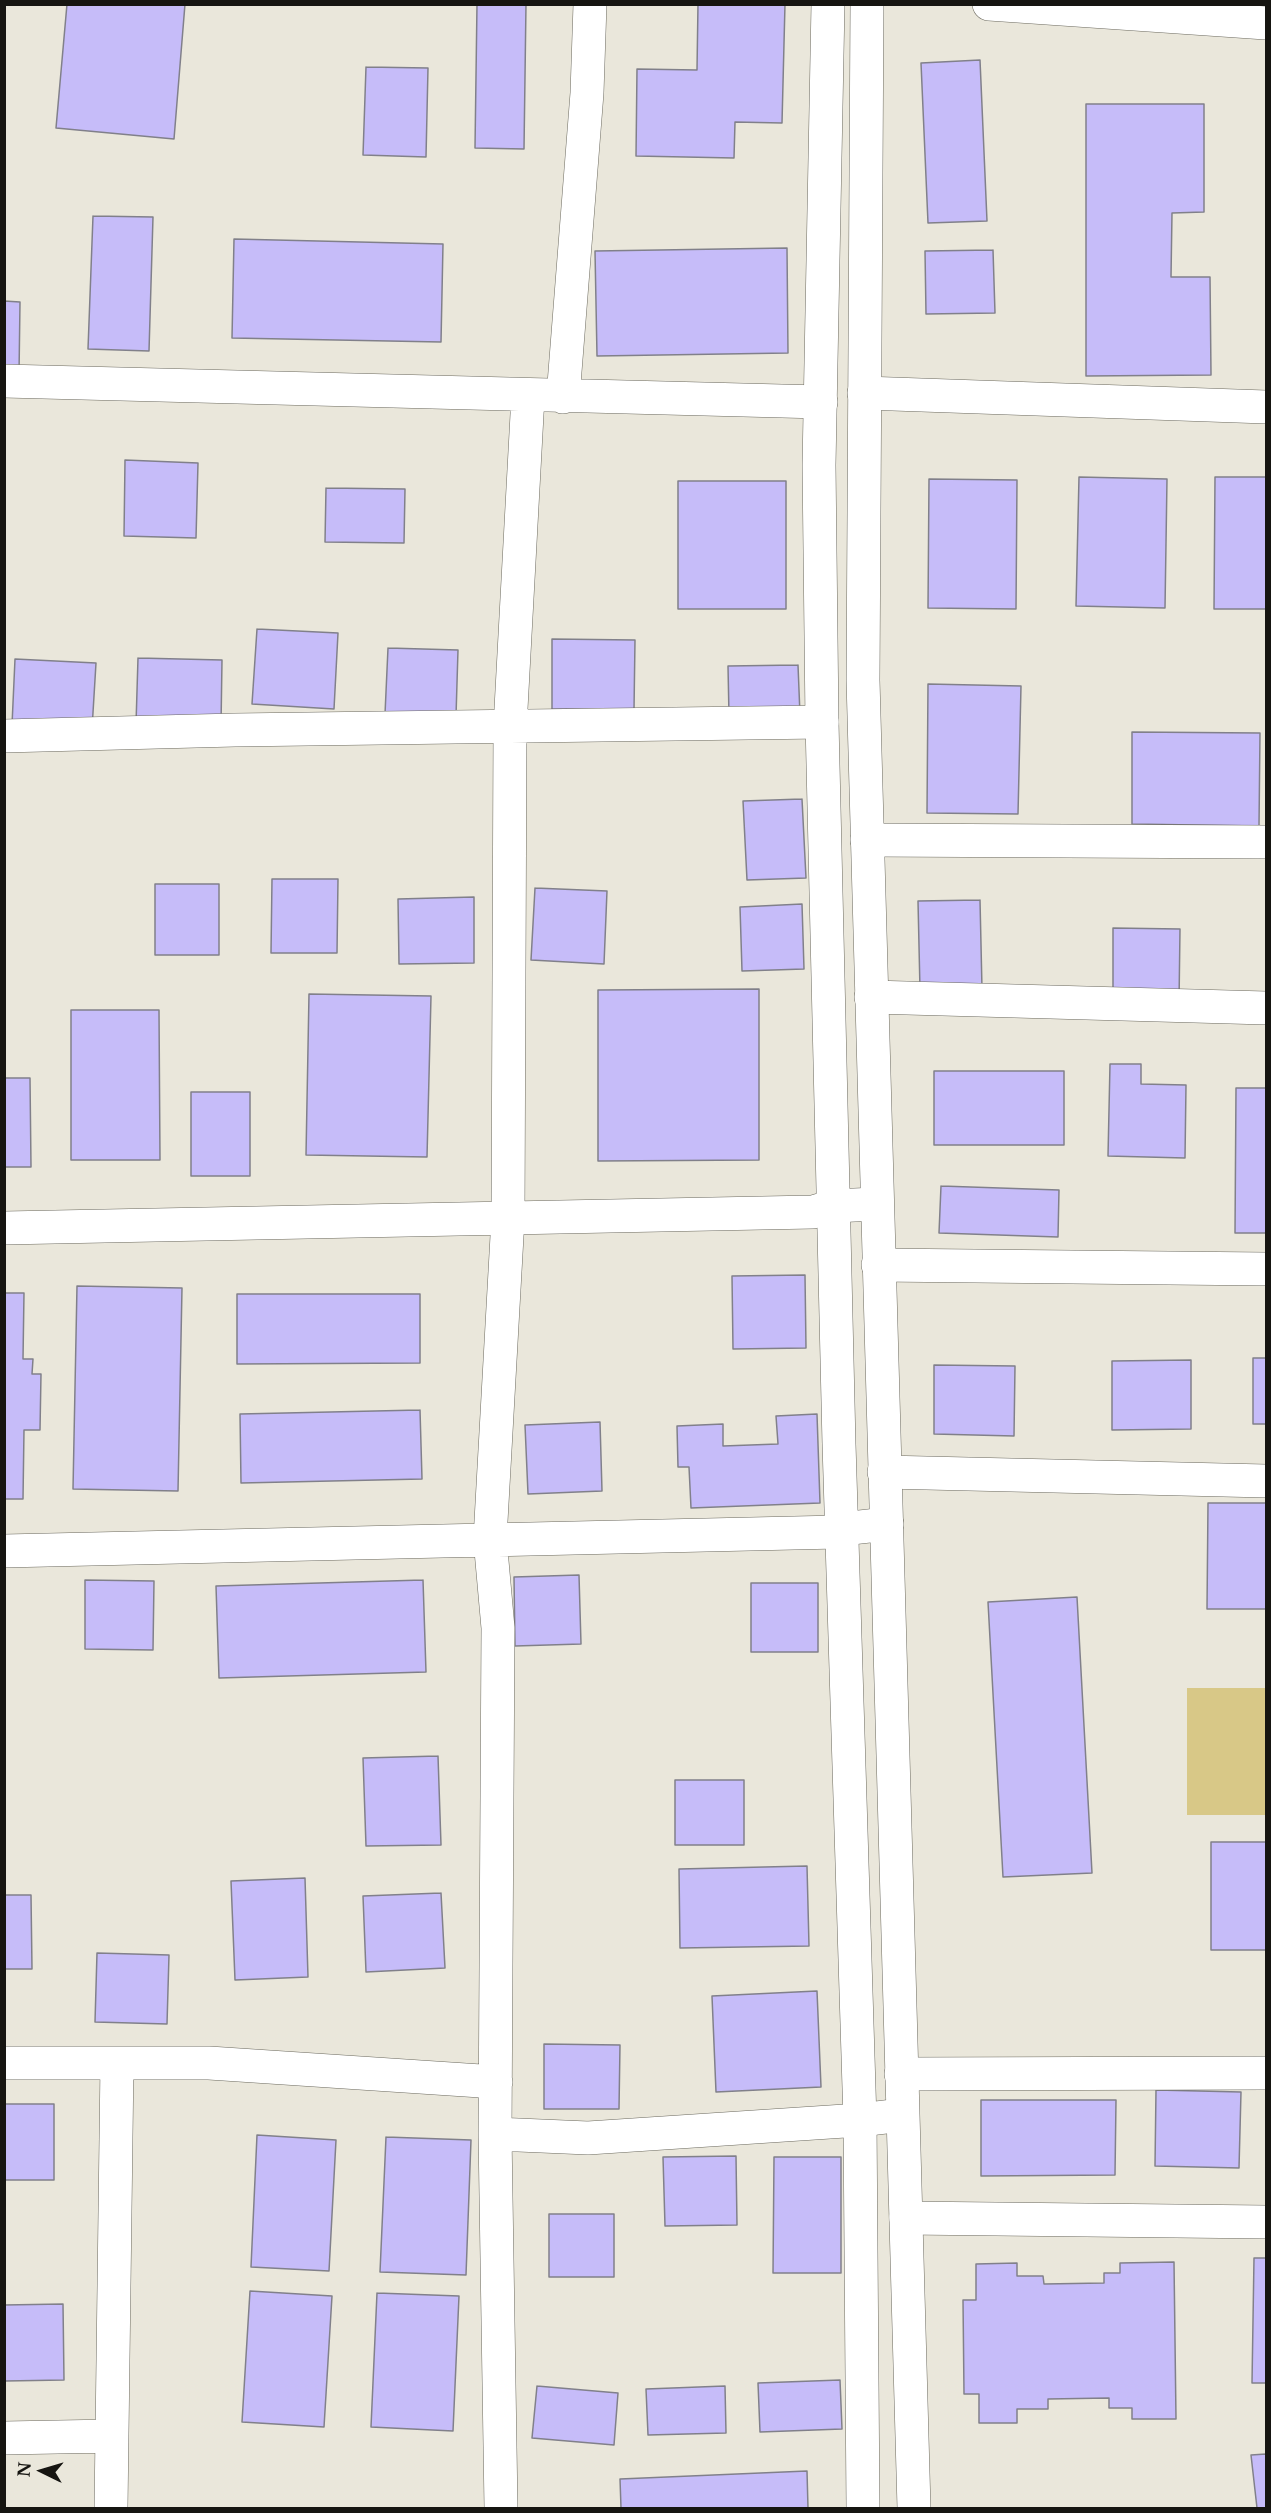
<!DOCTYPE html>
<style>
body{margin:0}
#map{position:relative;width:1271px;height:2513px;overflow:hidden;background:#eae7db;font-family:"Libre Baskerville",serif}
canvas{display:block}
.frame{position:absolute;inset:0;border:6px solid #161511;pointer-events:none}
.north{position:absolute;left:12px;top:2441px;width:60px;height:60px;-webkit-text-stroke:4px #eae7db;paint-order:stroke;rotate:275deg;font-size:16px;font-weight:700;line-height:24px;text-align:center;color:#161511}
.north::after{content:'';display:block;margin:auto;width:21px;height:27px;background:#161511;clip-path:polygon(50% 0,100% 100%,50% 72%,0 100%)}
</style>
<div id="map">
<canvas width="1271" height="2513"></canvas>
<div class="frame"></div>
<div class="north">N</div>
</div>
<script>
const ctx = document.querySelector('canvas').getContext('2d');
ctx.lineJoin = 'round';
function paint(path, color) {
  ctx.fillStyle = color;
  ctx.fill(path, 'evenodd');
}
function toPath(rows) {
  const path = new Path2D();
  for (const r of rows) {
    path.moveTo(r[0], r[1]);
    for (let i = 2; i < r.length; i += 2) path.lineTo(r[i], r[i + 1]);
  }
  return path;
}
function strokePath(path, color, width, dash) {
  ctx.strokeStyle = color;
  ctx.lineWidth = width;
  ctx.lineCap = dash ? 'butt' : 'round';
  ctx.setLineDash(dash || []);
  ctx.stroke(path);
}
paint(toPath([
 [1187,1688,1266,1688,1266,1815,1187,1815]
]), '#d8c887');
const building = toPath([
 [67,4,185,4,174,139,56,128,67,4],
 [477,4,526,4,524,149,475,148,477,4],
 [698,4,785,4,782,123,735,122,734,158,636,156,637,69,697,70,698,4],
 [980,60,987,221,928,223,921,63,980,60],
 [366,67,428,68,426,157,363,155,366,67],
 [1086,104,1204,104,1204,212,1172,213,1171,277,1210,277,1211,375,1086,376,1086,104],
 [93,216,153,217,149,351,88,349,93,216],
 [234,239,443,244,441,342,232,338,234,239],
 [787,248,788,353,597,356,595,251,787,248],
 [993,250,995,313,926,314,925,251,993,250],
 [4,301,20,302,19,375,4,374,4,301],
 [125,460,198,463,196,538,124,536,125,460],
 [1079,477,1167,479,1165,608,1076,606,1079,477],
 [1215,477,1266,477,1266,609,1214,609,1215,477],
 [929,479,1017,480,1016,609,928,608,929,479],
 [678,481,786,481,786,609,678,609,678,481],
 [326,488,405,489,404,543,325,542,326,488],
 [257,629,338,633,334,709,252,704,257,629],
 [552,639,635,640,634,710,552,709,552,639],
 [388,648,458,650,456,716,385,714,388,648],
 [138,658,222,660,221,726,136,724,138,658],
 [15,659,96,663,92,729,12,725,15,659],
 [798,665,800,715,729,716,728,666,798,665],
 [928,684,1021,686,1018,814,927,813,928,684],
 [1132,732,1260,733,1259,826,1132,824,1132,732],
 [802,799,806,878,747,880,743,801,802,799],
 [272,879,338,879,337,953,271,953,272,879],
 [155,884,219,884,219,955,155,955,155,884],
 [535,888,607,891,604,964,531,960,535,888],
 [474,897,474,963,399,964,398,899,474,897],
 [980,900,982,989,920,990,918,901,980,900],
 [802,904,804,969,742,971,740,907,802,904],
 [1113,928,1180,929,1179,1003,1113,1003,1113,928],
 [759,989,759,1160,598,1161,598,990,759,989],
 [309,994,431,996,427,1157,306,1155,309,994],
 [71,1010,159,1010,160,1160,71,1160,71,1010],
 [1110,1064,1141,1064,1141,1084,1186,1085,1185,1158,1108,1156,1110,1064],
 [934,1071,1064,1071,1064,1145,934,1145,934,1071],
 [4,1078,30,1078,31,1167,4,1167,4,1078],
 [1236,1088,1266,1088,1266,1233,1235,1233,1236,1088],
 [191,1092,250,1092,250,1176,191,1176,191,1092],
 [941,1186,1059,1190,1058,1237,939,1233,941,1186],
 [805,1275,806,1348,733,1349,732,1276,805,1275],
 [77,1286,182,1288,178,1491,73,1489,77,1286],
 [4,1293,24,1293,23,1359,33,1359,32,1374,41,1374,40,1430,24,1430,23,1499,4,1499,4,1293],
 [237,1294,420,1294,420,1363,237,1364,237,1294],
 [1253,1358,1266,1358,1266,1424,1253,1424,1253,1358],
 [1191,1360,1191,1429,1112,1430,1112,1361,1191,1360],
 [934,1365,1015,1366,1014,1436,934,1434,934,1365],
 [420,1410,422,1479,241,1483,240,1414,420,1410],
 [817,1414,820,1503,691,1508,689,1467,678,1467,677,1426,723,1424,723,1446,778,1444,776,1416,817,1414],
 [600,1422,602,1491,528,1494,525,1425,600,1422],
 [1208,1503,1266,1503,1266,1609,1207,1609,1208,1503],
 [579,1575,581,1644,515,1646,514,1577,579,1575],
 [85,1580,154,1581,153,1650,85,1649,85,1580],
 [423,1580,426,1672,219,1678,216,1586,423,1580],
 [751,1583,818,1583,818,1652,751,1652,751,1583],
 [1077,1597,1092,1873,1003,1877,988,1602,1077,1597],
 [438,1756,441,1845,366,1846,363,1758,438,1756],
 [675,1780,744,1780,744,1845,675,1845,675,1780],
 [1211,1842,1266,1842,1266,1950,1211,1950,1211,1842],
 [807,1866,809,1946,680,1948,679,1869,807,1866],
 [305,1878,308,1977,235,1980,231,1881,305,1878],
 [441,1893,445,1968,366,1972,363,1896,441,1893],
 [4,1895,31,1895,32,1969,4,1969,4,1895],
 [97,1953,169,1955,167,2024,95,2022,97,1953],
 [817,1991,821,2087,716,2092,712,1996,817,1991],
 [544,2044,620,2045,619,2109,544,2109,544,2044],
 [1156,2090,1241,2092,1239,2168,1155,2166,1156,2090],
 [981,2100,1116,2100,1115,2175,981,2176,981,2100],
 [4,2104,54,2104,54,2180,4,2180,4,2104],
 [257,2135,336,2140,329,2271,251,2267,257,2135],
 [386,2137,471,2140,466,2275,380,2272,386,2137],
 [736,2156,737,2225,665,2226,663,2157,736,2156],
 [774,2157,841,2157,841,2273,773,2273,774,2157],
 [549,2214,614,2214,614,2277,549,2277,549,2214],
 [1254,2258,1266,2258,1266,2383,1252,2383,1254,2258],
 [1174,2262,1176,2419,1132,2419,1132,2408,1109,2408,1109,2398,1048,2399,1048,2409,1017,2409,1017,2423,979,2423,979,2394,964,2394,963,2300,976,2300,976,2264,1017,2263,1017,2276,1043,2276,1044,2284,1104,2283,1104,2273,1120,2273,1120,2263,1174,2262],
 [250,2291,332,2296,324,2427,242,2422,250,2291],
 [377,2293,459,2296,453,2431,371,2427,377,2293],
 [63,2304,64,2380,5,2381,4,2305,63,2304],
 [840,2380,842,2429,760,2432,758,2383,840,2380],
 [537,2386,618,2393,614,2445,532,2438,537,2386],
 [725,2386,726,2433,648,2435,646,2389,725,2386],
 [1266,2454,1266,2508,1257,2508,1251,2455,1266,2454],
 [807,2471,808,2508,621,2508,620,2479,807,2471]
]);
paint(building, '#c6bcf9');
strokePath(building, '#81808a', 1.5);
const street = toPath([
 [989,4,1266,23],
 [4,381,821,402],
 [864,393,1266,407],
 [563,397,587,93,590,4],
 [4,736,235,730,822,722],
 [867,840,1266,842],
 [871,997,1266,1008],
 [4,1228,813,1212,833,1206,876,1204],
 [878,1265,1266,1269],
 [884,1472,1266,1481],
 [4,1551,838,1532,842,1529,887,1524],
 [4,2063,209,2063,496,2082],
 [901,2074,1266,2073],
 [495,2134,588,2138,860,2120,902,2115],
 [906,2218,1266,2222],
 [4,2438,112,2436],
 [111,2508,117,2063],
 [501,2508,495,2134,498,1628,490,1539,508,1218,510,727,528,396]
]);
const secondary = toPath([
 [828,4,819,465,822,722,839,1444,860,2120,863,2508],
 [867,4,863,680,914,2508]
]);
strokePath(street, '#6c6a5f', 34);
strokePath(secondary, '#6c6a5f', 34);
strokePath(street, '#fff', 33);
strokePath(secondary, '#fff', 33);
</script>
